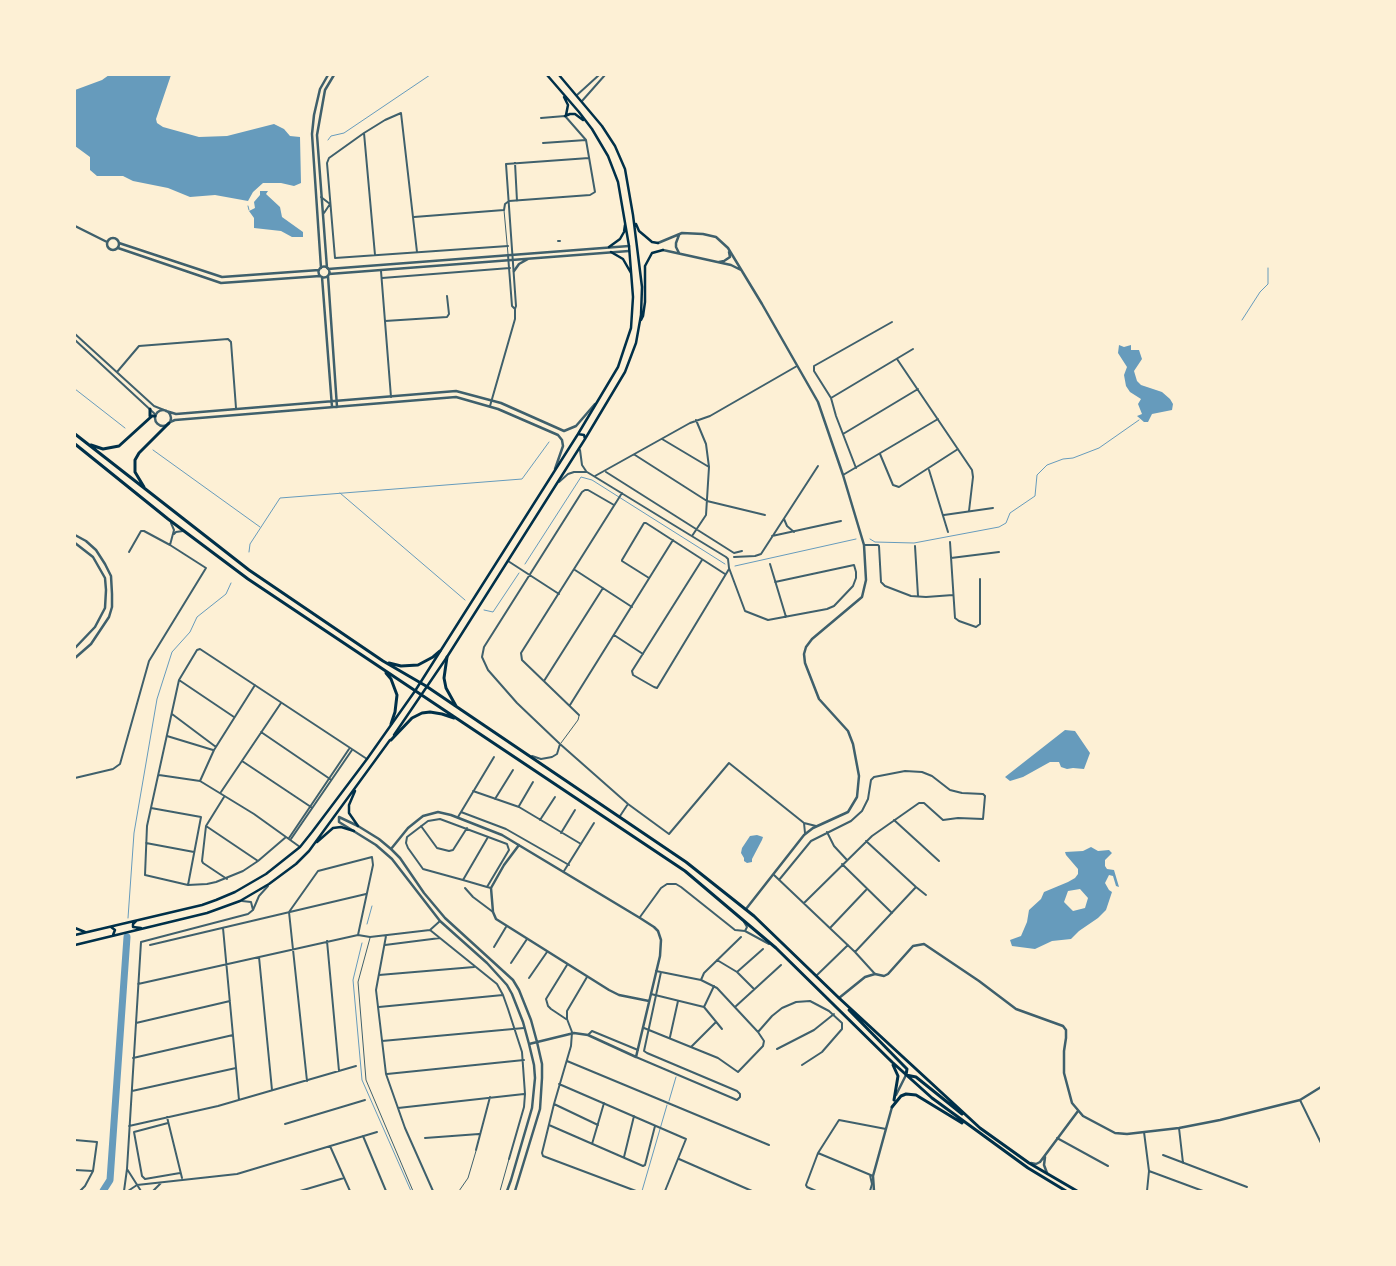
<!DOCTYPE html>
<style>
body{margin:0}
#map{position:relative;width:1396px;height:1266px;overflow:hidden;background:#fdf0d5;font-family:"Noto Sans",sans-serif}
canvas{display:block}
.frame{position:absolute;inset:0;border:76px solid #fdf0d5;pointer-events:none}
</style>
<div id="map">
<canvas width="1396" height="1266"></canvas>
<div class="frame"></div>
</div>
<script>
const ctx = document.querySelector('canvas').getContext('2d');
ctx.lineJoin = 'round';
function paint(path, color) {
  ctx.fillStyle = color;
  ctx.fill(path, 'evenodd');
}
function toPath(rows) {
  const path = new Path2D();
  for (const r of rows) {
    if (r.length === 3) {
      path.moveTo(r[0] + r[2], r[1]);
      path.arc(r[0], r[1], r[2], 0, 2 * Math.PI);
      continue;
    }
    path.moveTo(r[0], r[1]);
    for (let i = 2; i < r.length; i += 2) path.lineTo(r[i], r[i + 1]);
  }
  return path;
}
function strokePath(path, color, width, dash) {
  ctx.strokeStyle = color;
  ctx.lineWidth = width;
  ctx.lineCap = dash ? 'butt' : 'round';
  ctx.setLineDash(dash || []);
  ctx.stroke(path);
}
paint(toPath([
 [109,75,171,75,156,119,157,123,163,127,199,137,227,136,274,124,284,129,290,136,300,137,301,183,294,186,281,183,263,183,253,192,248,201,215,195,190,197,168,188,133,181,123,176,97,176,90,170,90,157,75,146,75,90,102,80],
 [260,191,268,191,266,194,280,207,282,217,303,232,303,237,292,237,281,231,254,228,254,218,249,211,255,208,254,202,260,195],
 [1119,345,1124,347,1131,345,1131,350,1139,350,1142,359,1134,371,1137,381,1141,385,1162,392,1170,399,1173,404,1172,410,1152,414,1148,422,1144,422,1137,416,1142,414,1138,404,1141,399,1130,392,1126,386,1124,375,1127,367,1118,353],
 [1065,730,1075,731,1090,753,1084,769,1073,768,1067,769,1061,767,1059,762,1050,762,1023,777,1010,781,1005,777],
 [757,835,763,837,762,840,752,859,752,862,747,863,744,861,744,858,741,853,742,848,750,836],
 [1091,847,1098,851,1109,850,1112,853,1105,860,1105,866,1107,869,1114,870,1119,887,1116,886,1113,876,1109,875,1105,883,1109,890,1112,892,1106,910,1098,918,1079,931,1071,939,1052,941,1035,949,1012,946,1010,940,1021,936,1027,922,1029,910,1041,899,1044,892,1068,882,1075,878,1078,874,1078,869,1066,855,1065,852,1083,851],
 [1080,889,1088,898,1085,908,1073,911,1064,902,1068,891]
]), '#669bbc');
strokePath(toPath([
 [328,140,331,136,344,133,430,75],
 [248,206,249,210],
 [1242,320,1260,292,1268,284,1268,268],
 [75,389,125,428],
 [153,450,260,527],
 [340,493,465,600],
 [870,539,875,542,914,543,999,527,1006,523,1010,513,1035,496,1037,475,1047,465,1063,459,1073,458,1099,448,1139,420],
 [249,552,250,544,280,498,522,479,549,442],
 [525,564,581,477,592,480,725,564],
 [735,566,856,539],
 [484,610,493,612,519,573],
 [128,918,134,833,157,699,172,652,190,632,197,617,226,594,231,583],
 [367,924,372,906],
 [362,943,353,980,362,1080,411,1191],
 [669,1101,676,1077],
 [642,1191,667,1105]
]), '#669bbc', 1);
strokePath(toPath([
 [103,1191,110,1180,127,937]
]), '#669bbc', 7);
strokePath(toPath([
 [504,210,508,254],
 [561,743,578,720,579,716],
 [370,938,358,982,366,1080,413,1191],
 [459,1191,468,1178,476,1151],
 [500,1191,509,1159]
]), '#3f606c', 1);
strokePath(toPath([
 [577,95,599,75],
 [582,101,605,75],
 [364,133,375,255],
 [543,143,586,140],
 [515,163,517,201],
 [321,197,330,204,324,213],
 [509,201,590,195,595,192,586,140,565,116,541,118],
 [414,217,504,210,505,204,509,201],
 [558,241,560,241],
 [417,252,401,113,385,120,364,133,329,158,327,163,335,258,508,246],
 [508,255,512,306,515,309],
 [381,271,391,397],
 [382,278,510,268],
 [385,321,447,317,449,314,447,296],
 [75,334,154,406,164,410],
 [75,340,156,415],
 [897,359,972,470,973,477,969,511],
 [117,372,139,346,228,339,231,342,236,408],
 [831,398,913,349],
 [490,406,515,319,515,309,516,306,506,164,589,158],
 [843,434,918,389],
 [662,439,709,467],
 [580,450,582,465,586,471],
 [880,454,893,485,899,487,958,449],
 [635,455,707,501,765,515],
 [856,468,836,416,831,398,814,371,814,366,892,322],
 [929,470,948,532],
 [606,472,734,553,742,551],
 [843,475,938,419],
 [595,476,690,423,710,416,797,366],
 [559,482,568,474,574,472,587,472,726,557,728,559,729,568,745,611,768,620,827,609,834,606,853,586,856,578,856,572,854,565,775,582],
 [614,505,588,490,585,490,582,492,484,647,482,657,488,670,517,703,560,744,628,804,669,834,729,763,804,823,816,826],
 [944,515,993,508],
 [784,519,787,526,794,532],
 [174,534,176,532,183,531],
 [692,536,706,515,709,467,706,444,696,420],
 [772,536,841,521],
 [950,542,955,618,959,621,976,627,980,624,980,579],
 [170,545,174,530,171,523],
 [864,545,878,545,879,546,881,582,885,586,911,596,926,597,953,595],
 [915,546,918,596],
 [734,557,755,556,761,554,818,466],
 [951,558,999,552],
 [702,560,632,671,633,675,654,687,657,688,729,569],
 [508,561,559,594],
 [770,564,786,617],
 [575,570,632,607],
 [649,578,622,561,622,560,644,523,646,523,725,574],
 [614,635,643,654],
 [179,680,234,717],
 [544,681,603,588],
 [570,705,673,540],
 [172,714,216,747],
 [579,715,522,660,521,653,622,493],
 [261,732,330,779],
 [167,736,213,750],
 [532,756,541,759,552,757,557,754,560,744],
 [242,761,311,807],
 [159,775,200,781,254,814,300,847],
 [75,778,113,769,120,764,149,661,206,568,170,545,144,531,141,531,129,552],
 [200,781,214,750,255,685],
 [473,791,519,807,581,844],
 [221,792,281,703],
 [224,797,206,826,202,861,203,863,227,879],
 [495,799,513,770],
 [519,806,533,782],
 [151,808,201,817,188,885],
 [461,812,506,829,569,865],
 [620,816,628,804],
 [458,817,494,757],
 [540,820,555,797],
 [894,820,939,861],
 [804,823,805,833],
 [206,826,258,861],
 [421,826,437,848,449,851,453,850,467,828],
 [827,832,834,846,847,860],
 [561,833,575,810],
 [286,837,258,861,243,871,216,882,207,884,188,885,145,875,147,826,179,680,197,650,200,649,367,759],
 [289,838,349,749],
 [291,839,352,750],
 [866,841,916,887],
 [146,843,194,852],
 [842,864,892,913],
 [564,871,594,823],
 [774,875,855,952,875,974],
 [463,880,488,837],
 [779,880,811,841,851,821,862,811,868,799,871,780,874,777,905,771,922,772,932,776,950,790,962,793,983,794,985,796,983,819,958,818,943,820,924,803,919,803,872,836,804,903],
 [487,887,509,850,507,844,440,819,428,821,407,837,406,843,408,848,423,869,463,880,487,887,491,888],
 [465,888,473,897,493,912],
 [242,901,251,902,253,910],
 [289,912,318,871,372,857,373,865,358,935],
 [289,912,307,1081],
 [640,917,661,888,667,884,676,884,681,887,735,930,745,931,769,944],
 [744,922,747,927,745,931],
 [223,928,239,1100],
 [830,928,866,890],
 [430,930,497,984,503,995,508,1009,522,1052,525,1094,524,1107,509,1159],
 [386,936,376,990,386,1074,405,1128,433,1191],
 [327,941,339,1071],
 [150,945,366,894],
 [385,945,440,938],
 [494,947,506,927],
 [855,952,916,887,926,895],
 [259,957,272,1090],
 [717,960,737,972,754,989],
 [511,963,527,939],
 [737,972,763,949],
 [379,975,474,967],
 [816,976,848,945],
 [587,977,567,1011,567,1019,572,1032,571,1046,554,1104,542,1153,543,1156,636,1191],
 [529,978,547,952],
 [701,980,704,973,741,937],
 [138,984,358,935,370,937,430,930,440,921],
 [651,994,704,1007],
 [379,1007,503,995],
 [704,1007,722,1029],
 [704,1007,714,986],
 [735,1007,781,965],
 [566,1019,551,1009,548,1006,546,999,567,965],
 [136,1023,230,1001],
 [644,1028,718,1058,738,1072,763,1046,764,1041,758,1032,717,988,701,980,656,971],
 [758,1032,772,1016,782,1008,796,1002,810,1001,829,1011,842,1023,842,1029,822,1052,802,1065],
 [588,1035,592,1031,638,1050],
 [670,1037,678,1001],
 [382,1041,524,1028],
 [691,1047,716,1022],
 [777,1049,814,1030,834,1014],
 [636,1057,737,1100,740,1097,740,1094,737,1091,647,1053,644,1051,661,972],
 [133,1058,233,1035],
 [567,1061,769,1145],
 [387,1074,524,1060],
 [559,1084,686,1139,665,1191],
 [132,1091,236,1068],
 [1300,1100,1321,1143],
 [554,1104,598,1125],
 [398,1108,524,1094],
 [167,1117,182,1178],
 [168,1123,134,1132,142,1176,145,1179,180,1173],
 [285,1124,365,1100],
 [549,1125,643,1166,645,1165,655,1126],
 [129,1126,218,1106,356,1066],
 [1179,1128,1183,1163],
 [1144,1132,1149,1171,1147,1191],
 [363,1136,386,1191],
 [425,1138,479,1134],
 [1057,1138,1108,1166],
 [75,1140,97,1142,93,1171,85,1186,80,1191],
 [592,1144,604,1103],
 [330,1146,350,1191],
 [476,1150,490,1097],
 [818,1153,873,1176],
 [1163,1155,1247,1187],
 [624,1157,634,1116],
 [679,1159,752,1191],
 [127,1169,141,1191],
 [75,1170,93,1171],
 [1149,1171,1203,1191],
 [124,1191,127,1169,141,942,248,914,253,910,259,896,268,886],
 [128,1191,137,1185,237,1174,377,1132],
 [153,1191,161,1183],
 [300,1191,344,1178],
 [816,1191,807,1187,806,1185,818,1153,839,1120,886,1129],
 [870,1191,872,1184,870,1175]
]), '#3f606c', 2);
strokePath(toPath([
 [75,226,107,242],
 [113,244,6],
 [119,243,222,277,319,270],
 [658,243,682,233,703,234,716,237,728,248,762,304,818,402,843,475,864,545,866,580,862,597,812,639,806,647,804,654,805,663,819,699,848,731,853,744,859,776,857,797,848,812,813,828,804,835,746,909],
 [118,248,221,283,320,276],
 [663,250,731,265,741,270],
 [679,253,676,247,676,243,679,235],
 [719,262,724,261,730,257,729,252],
 [324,272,5.5],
 [321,268,312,134,314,115,320,89,328,75],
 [327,268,317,135,325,90,334,75],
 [328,269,629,246],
 [514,271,519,264,528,259],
 [329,274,629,251],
 [328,276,337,407],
 [322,277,332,407],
 [163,418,8],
 [166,411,176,414,456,391,501,403,564,431,576,426,595,404],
 [170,422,175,420,456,397,498,409,558,435,562,440,563,446,555,469],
 [75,535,86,541,96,550,105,564,111,576,112,594,112,607,109,617,91,644,75,658],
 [75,543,93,557,105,578,106,590,105,608,95,627,75,648],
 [519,845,504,865,491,888,493,912,496,919,609,990,619,995,649,1001],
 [391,849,408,828,423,816,438,812,451,815,502,835,640,918,654,927,658,931,661,940,660,956,636,1057,588,1035,574,1033,529,1044],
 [839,998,865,977,875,974,884,976,888,974,913,946,924,944,979,981,1016,1009,1063,1026,1066,1030,1066,1038,1064,1051,1064,1073,1072,1103,1083,1116,1115,1133,1127,1134,1179,1128,1220,1120,1300,1100,1321,1087],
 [896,1095,906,1075],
 [1045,1157,1044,1165,1047,1173],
 [1031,1163,1036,1164,1040,1162,1078,1111],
 [507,1191,511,1180,532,1108,535,1078,534,1065,529,1044,523,1022,512,994,507,985,487,963,440,921,392,859,376,845,339,822,339,817,358,826,379,839,391,849,400,858,424,893,445,918,513,980,519,990,531,1020,537,1042,542,1064,542,1078,540,1109,515,1191],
 [874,1191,873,1176,892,1107]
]), '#3f606c', 2.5);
strokePath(toPath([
 [564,97,568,105,566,115],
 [565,116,570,114,575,114,583,120],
 [636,224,639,231,645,236,652,242,658,243],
 [609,247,620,239,624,232,625,225],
 [611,252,623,259,631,273],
 [641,320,643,316,645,302,645,266,652,253,663,250],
 [578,434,584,435,585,439],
 [394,735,447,657,585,439,625,372,636,343,641,315,642,287,633,215,625,169,615,146,602,126,559,75],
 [355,791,349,805,349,813,358,826],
 [317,842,333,828,341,827,354,831],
 [136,921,133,924,133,927,141,928],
 [111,927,115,930,113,935],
 [75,928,85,932],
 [75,935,202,905,216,900,235,892,266,874,300,847,312,832,367,759,415,691,578,434,618,367,631,328,633,297,629,246,618,182,608,156,592,129,579,112,547,75],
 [75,945,207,913,240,901,269,884,296,864,309,851,390,740]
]), '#003049', 2.5);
strokePath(toPath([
 [150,416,150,409],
 [75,434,249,570,383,661,426,686,686,862,754,916,839,998,980,1128,1029,1163,1077,1191],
 [75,444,168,519,248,579,685,871,776,948,892,1062,932,1098,1028,1168,1066,1191],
 [91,445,103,449,119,446,152,416,155,416],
 [144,487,135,472,135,460,139,453,169,423],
 [447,657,444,678,446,688,456,706],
 [389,663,401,666,418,665,433,657,440,651],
 [386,673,391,679,397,695,395,712,391,724],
 [391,740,412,718,422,713,430,712,442,714,454,718],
 [849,1010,904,1066,907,1069,906,1075],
 [893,1065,898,1076,894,1100],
 [906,1075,916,1077,962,1114],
 [892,1107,901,1096,906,1094,916,1095,962,1123]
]), '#003049', 3);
</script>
